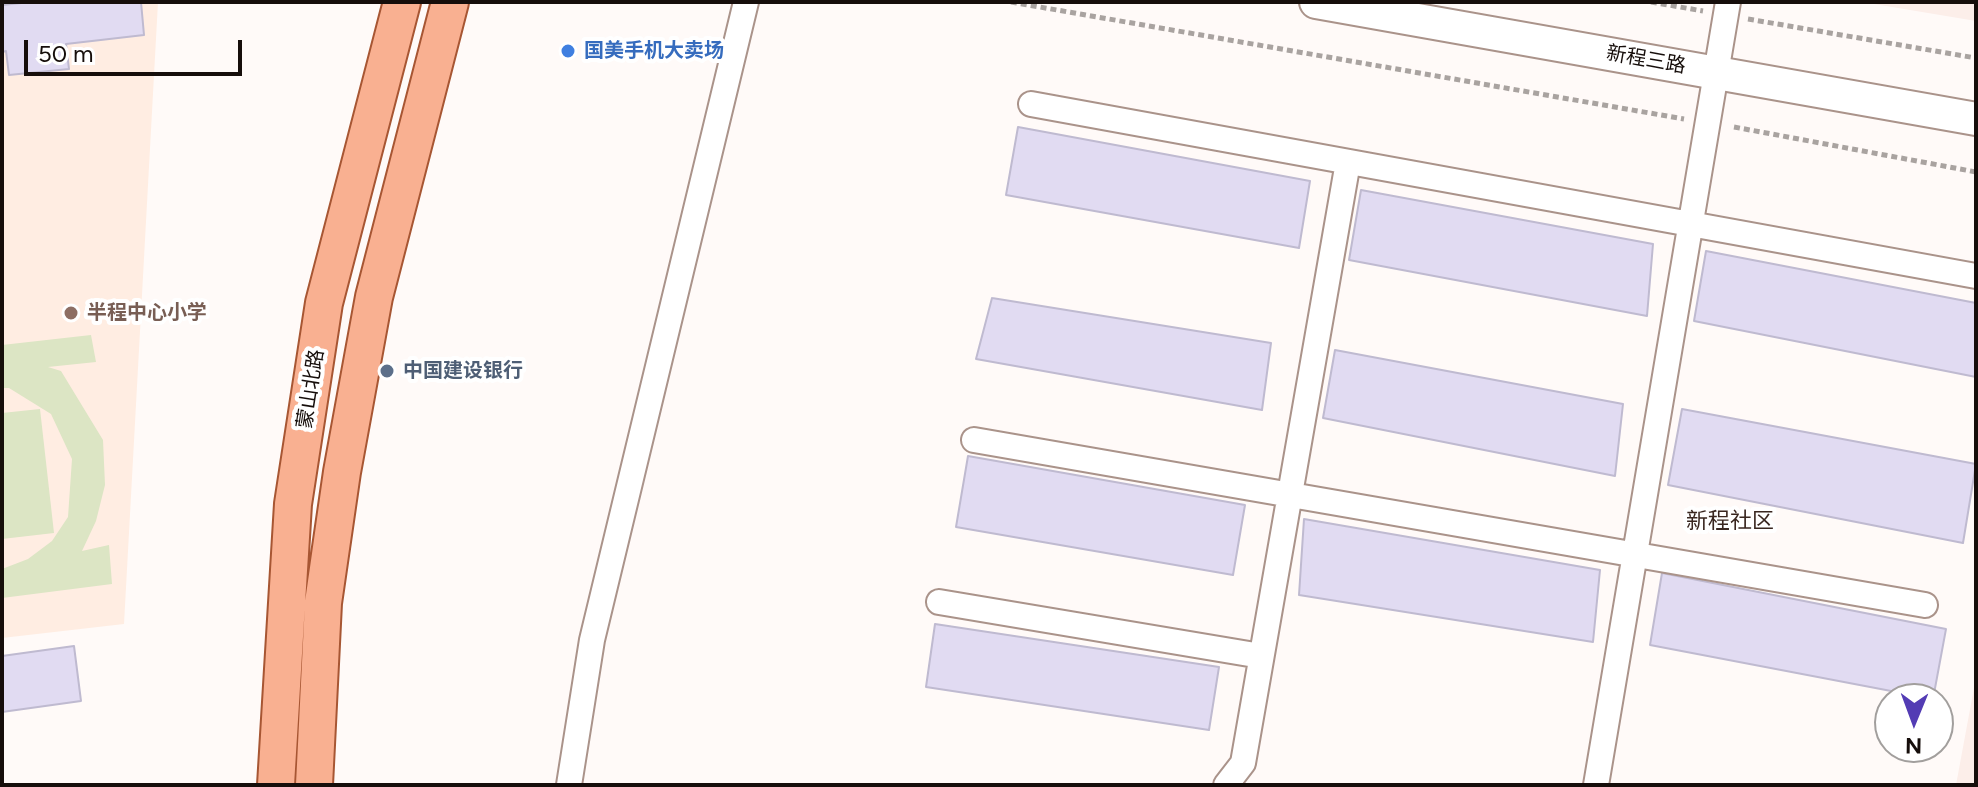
<!DOCTYPE html>
<meta charset="utf-8">
<style>
body{margin:0}
#map{position:relative;width:1978px;height:787px;overflow:hidden;background:#fffaf8;font-family:Figtree,sans-serif}
canvas{display:block}
.frame{position:absolute;inset:0;border:4px solid #160e0b;pointer-events:none}
.north{position:absolute;left:1874px;top:683px;width:80px;height:80px;box-sizing:border-box;background:#fff;border:2px solid #a29f9d;border-radius:50%;rotate:181deg;font-size:22px;font-weight:700;line-height:32px;text-align:center;color:#160e0b}
.north::after{content:'';display:block;margin:auto;width:28px;height:36px;background:#533cb4;clip-path:polygon(50% 0,100% 100%,50% 72%,0 100%)}
.scale{position:absolute;left:24px;top:40px;width:218px;height:36px;box-sizing:border-box;border:4px solid #160e0b;border-top:0;padding-left:10px;font-size:24px;line-height:28px;white-space:nowrap;color:#160e0b;-webkit-text-stroke:6px #fff;paint-order:stroke}
</style>
<div id="map">
<canvas width="1978" height="787"></canvas>
<div class="frame"></div>
<div class="north">N</div>
<div class="scale">50 m</div>
</div>
<script>
const ctx = document.querySelector('canvas').getContext('2d');
ctx.lineJoin = 'round';
function paint(path, color) {
  ctx.fillStyle = color;
  ctx.fill(path, 'evenodd');
}
function toPath(rows) {
  const path = new Path2D();
  for (const r of rows) {
    path.moveTo(r[0], r[1]);
    for (let i = 2; i < r.length; i += 2) path.lineTo(r[i], r[i + 1]);
  }
  return path;
}
function strokePath(path, color, width, dash) {
  ctx.strokeStyle = color;
  ctx.lineWidth = width;
  ctx.lineCap = dash ? 'butt' : 'round';
  ctx.setLineDash(dash || []);
  ctx.stroke(path);
}
function label(font, color, halo, rows, align = 'center') {
  ctx.font = font + ' Figtree,"Noto Sans SC",sans-serif';
  ctx.lineWidth = 8;
  ctx.setLineDash([]);
  ctx.textBaseline = 'middle';
  ctx.strokeStyle = halo;
  ctx.fillStyle = color;
  for (const [text, x, y, turn = 0] of rows) {
    ctx.save();
    ctx.translate(x, y);
    ctx.rotate((+turn || 0) * Math.PI / 180);
    ctx.textAlign = isNaN(turn) ? turn : align;
    if (halo) ctx.strokeText(text, 0, 0);
    ctx.fillText(text, 0, 0);
    ctx.restore();
  }
}
paint(toPath([
 [1862,2,1976,2,1976,21],
 [1976,677,1976,785,1956,785]
]), '#fceee9');
paint(toPath([
 [2,2,158,2,124,624,2,638]
]), '#ffede2');
paint(toPath([
 [91,335,96,362,48,367,61,371,103,440,105,485,96,521,82,551,109,545,112,584,2,598,2,569,28,559,52,541,68,517,72,459,51,414,9,388,2,388,2,345],
 [40,409,54,533,2,539,2,413]
]), '#dce5c4');
const building = toPath([
 [31,2,141,2,144,35,66,44,69,69,9,75,6,51,2,52,2,5,31,2],
 [1018,127,1310,181,1299,248,1006,195,1018,127],
 [1361,190,1653,244,1647,316,1349,260,1361,190],
 [1706,251,1976,303,1976,377,1694,321,1706,251],
 [992,298,1271,343,1262,410,976,359,992,298],
 [1335,350,1623,404,1615,476,1323,418,1335,350],
 [1682,409,1976,464,1963,543,1668,485,1682,409],
 [968,456,1245,505,1233,575,956,527,968,456],
 [1304,519,1600,570,1593,642,1299,595,1304,519],
 [1662,573,1946,629,1933,699,1650,645,1662,573],
 [935,624,1219,667,1209,730,926,687,935,624],
 [74,646,81,701,2,712,2,656,74,646]
]);
paint(building, '#e1dbf2');
strokePath(building, '#bfbad0', 2);
const minor = toPath([
 [1031,104,1976,276],
 [974,440,1925,605],
 [939,602,1261,656],
 [569,785,592,640,746,2],
 [1226,785,1243,763,1348,162],
 [1596,785,1728,2]
]);
const secondary = toPath([
 [1316,2,1976,119]
]);
const primary = toPath([
 [276,785,293,504,324,303,402,2],
 [314,785,323,603,342,472,374,297,450,2]
]);
strokePath(minor, '#aa938a', 28);
strokePath(secondary, '#aa938a', 36);
strokePath(primary, '#a75633', 40);
strokePath(toPath([
 [1011,2,1684,119],
 [1651,2,1703,11],
 [1748,19,1976,58],
 [1734,127,1976,172]
]), '#a9a3a0', 5, [6, 4]);
strokePath(minor, '#fff', 24);
strokePath(secondary, '#fff', 32);
strokePath(primary, '#f9b091', 36);
for (const [x, y, r, color] of [
 [568,51,8,"#3f7fe0"],
 [71,313,8,"#8d6e63"],
 [387,371,8,"#5c6f8a"]
]) {
  const dot = new Path2D();
  dot.arc(x, y, r, 0, 2 * Math.PI);
  ctx.fillStyle = color;
  ctx.fill(dot);
  strokePath(dot, '#fff', 3);
}
label('bold 20px', '#366cbe', '#fff', [
 ["国美手机大卖场",584,51]
], 'left');
label('20px', '#160e0b', '#fff', [
 ["新程三路",1646,60,10],
 ["蒙山北路",311,389,-81]
]);
label('bold 20px', '#785e54', '#fff', [
 ["半程中心小学",87,313]
], 'left');
label('bold 20px', '#4e5e75', '#fff', [
 ["中国建设银行",403,371]
], 'left');
label('22px', '#39261f', '#fff', [
 ["新程社区",1730,522]
]);
</script>
